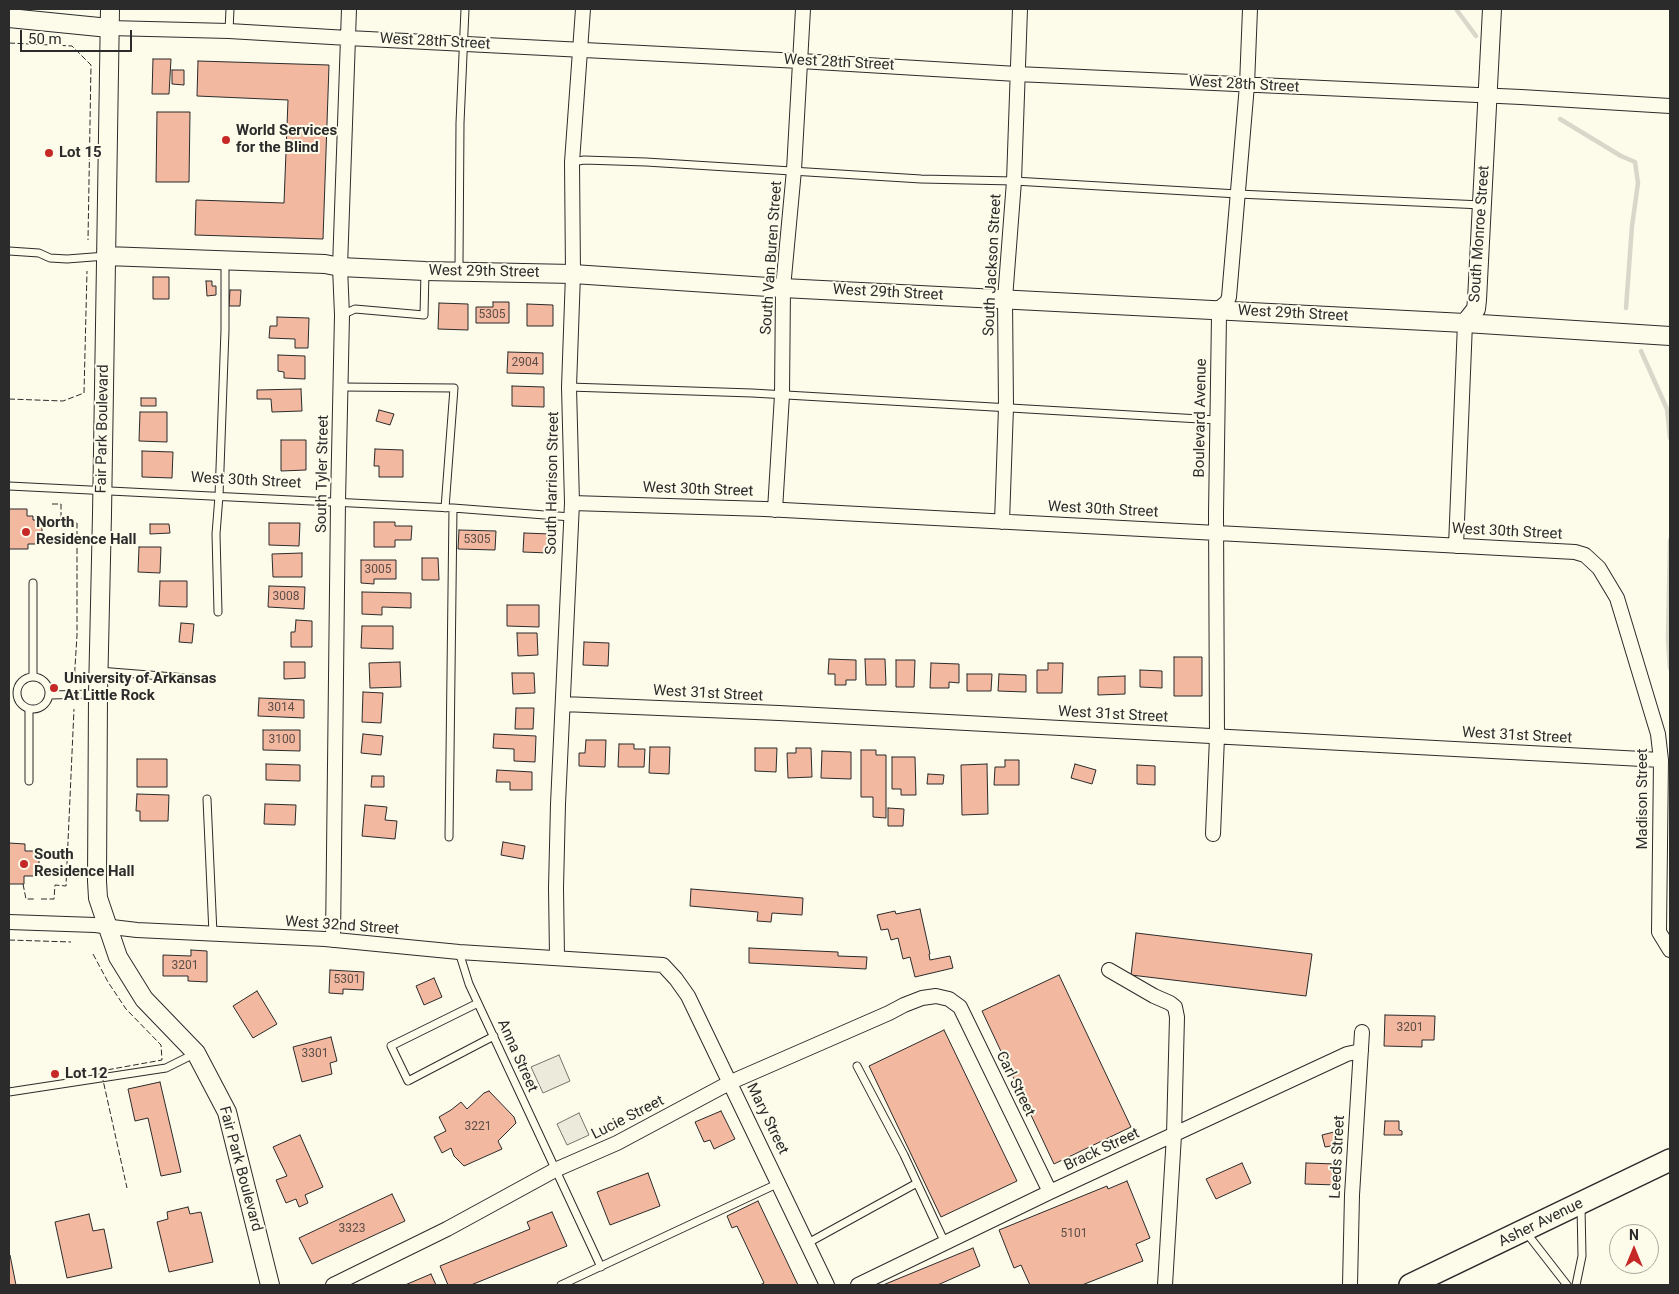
<!DOCTYPE html>
<style>
body{margin:0}
#map{position:relative;width:1679px;height:1294px;overflow:hidden;background:#fdfbea;font-family:Roboto,sans-serif}
canvas{display:block}
.frame{position:absolute;inset:0;border:10px solid #2b2b2b;pointer-events:none}
.north{position:absolute;left:1609px;top:1224px;width:50px;height:50px;box-sizing:border-box;background:#fdfbea;border:1px solid #a9a89e;border-radius:50%;rotate:0deg;font-size:14px;font-weight:700;line-height:20px;text-align:center;color:#2b2b2b}
.north::after{content:'';display:block;margin:auto;width:18px;height:22px;background:#c62828;clip-path:polygon(50% 0,100% 100%,50% 72%,0 100%)}
.scale{position:absolute;left:20px;top:30px;width:112px;height:22px;box-sizing:border-box;border:2px solid #2b2b2b;border-top:0;padding-left:6px;font-size:15px;line-height:18px;white-space:nowrap;color:#2b2b2b;-webkit-text-stroke:4px #fdfbea;paint-order:stroke}
</style>
<div id="map">
<canvas width="1679" height="1294"></canvas>
<div class="frame"></div>
<div class="north">N</div>
<div class="scale">50 m</div>
</div>
<script>
const ctx = document.querySelector('canvas').getContext('2d');
ctx.lineJoin = 'round';
function paint(path, color) {
  ctx.fillStyle = color;
  ctx.fill(path, 'evenodd');
}
function toPath(rows) {
  const path = new Path2D();
  for (const r of rows) {
    if (r.length === 3) {
      path.moveTo(r[0] + r[2], r[1]);
      path.arc(r[0], r[1], r[2], 0, 2 * Math.PI);
      continue;
    }
    path.moveTo(r[0], r[1]);
    for (let i = 2; i < r.length; i += 2) path.lineTo(r[i], r[i + 1]);
  }
  return path;
}
function strokePath(path, color, width, dash) {
  ctx.strokeStyle = color;
  ctx.lineWidth = width;
  ctx.lineCap = dash ? 'butt' : 'round';
  ctx.setLineDash(dash || []);
  ctx.stroke(path);
}
function label(font, color, halo, rows, align = 'center') {
  ctx.font = font + ' Roboto,sans-serif';
  ctx.lineWidth = 4;
  ctx.setLineDash([]);
  ctx.textBaseline = 'middle';
  ctx.strokeStyle = halo;
  ctx.fillStyle = color;
  for (const [text, x, y, turn = 0] of rows) {
    ctx.save();
    ctx.translate(x, y);
    ctx.rotate((+turn || 0) * Math.PI / 180);
    ctx.textAlign = isNaN(turn) ? turn : align;
    if (halo) ctx.strokeText(text, 0, 0);
    ctx.fillText(text, 0, 0);
    ctx.restore();
  }
}
const green = toPath([
 [559,1055,570,1081,543,1093,531,1067,559,1055],
 [579,1113,589,1135,567,1145,557,1124,579,1113]
]);
paint(green, '#ecebdb');
strokePath(green, '#74746e', 1);
strokePath(toPath([
 [1456,9,1476,36],
 [1560,119,1621,156,1635,162,1638,183,1632,226,1626,308],
 [1641,351,1667,409,1670,438],
 [1670,540,1668,640,1670,668]
]), '#d8d7c9', 4.5);
const building = toPath([
 [153,59,171,59,169,94,152,94,153,59],
 [198,61,329,65,323,239,195,235,196,200,284,203,288,100,197,96,198,61],
 [172,70,184,70,184,85,172,84,172,70],
 [157,112,190,112,189,182,156,182,157,112],
 [153,277,169,277,169,299,153,299,153,277],
 [206,281,212,281,212,286,216,286,216,295,207,296,206,281],
 [230,290,241,290,240,306,229,306,230,290],
 [493,302,509,302,509,323,476,323,476,307,493,307,493,302],
 [439,303,468,304,468,330,438,329,439,303],
 [527,304,553,305,553,326,527,326,527,304],
 [277,317,309,318,308,348,295,348,295,339,269,338,270,326,277,326,277,317],
 [508,352,543,353,543,374,507,373,508,352],
 [278,355,305,356,305,379,284,378,284,372,278,371,278,355],
 [512,386,544,387,544,407,512,406,512,386],
 [301,389,302,411,272,412,271,399,257,399,257,390,301,389],
 [141,398,156,398,156,406,141,406,141,398],
 [379,410,394,414,390,425,376,421,379,410],
 [140,412,167,412,167,442,139,441,140,412],
 [281,440,306,440,306,470,281,471,281,440],
 [375,449,403,450,403,477,379,477,379,466,374,466,375,449],
 [142,451,173,452,172,478,142,477,142,451],
 [9,509,27,509,27,516,33,516,33,520,42,520,42,544,28,544,28,549,9,549,9,509],
 [374,522,395,522,395,526,412,526,411,540,395,540,395,547,374,547,374,522],
 [269,523,300,523,299,546,269,545,269,523],
 [150,524,169,524,170,533,150,534,150,524],
 [459,530,496,531,495,550,458,549,459,530],
 [524,533,550,534,549,553,523,552,524,533],
 [139,547,161,547,160,573,138,572,139,547],
 [302,553,302,577,273,577,272,554,302,553],
 [422,558,438,558,439,580,422,580,422,558],
 [361,560,396,560,396,579,374,579,374,584,361,583,361,560],
 [160,581,187,581,187,607,159,606,160,581],
 [269,586,305,587,304,609,268,607,269,586],
 [362,592,411,593,411,608,382,607,382,615,362,614,362,592],
 [507,605,539,605,539,627,507,626,507,605],
 [296,620,312,621,312,647,291,647,291,632,295,632,296,620],
 [181,623,194,624,192,643,179,642,181,623],
 [362,626,393,626,393,649,361,648,362,626],
 [517,633,537,633,538,655,518,656,517,633],
 [584,642,609,643,608,666,583,665,584,642],
 [1174,657,1202,657,1202,696,1174,696,1174,657],
 [829,659,856,660,856,680,846,680,846,685,835,685,835,674,828,674,829,659],
 [865,659,885,659,886,685,866,685,865,659],
 [896,660,915,660,914,687,896,687,896,660],
 [284,662,305,662,305,678,284,679,284,662],
 [400,662,401,687,370,688,369,663,400,662],
 [931,663,959,664,959,683,949,682,949,688,930,688,931,663],
 [1048,663,1063,663,1062,693,1037,693,1037,670,1048,670,1048,663],
 [1140,670,1162,671,1162,688,1140,687,1140,670],
 [512,673,534,673,535,693,513,694,512,673],
 [967,674,992,674,991,691,967,691,967,674],
 [999,674,1026,675,1026,692,998,691,999,674],
 [1125,676,1125,694,1098,695,1098,677,1125,676],
 [363,692,383,693,381,723,362,722,363,692],
 [259,698,304,700,304,718,258,716,259,698],
 [516,708,534,708,533,729,515,729,516,708],
 [263,730,300,730,300,751,263,750,263,730],
 [363,734,383,736,381,755,361,753,363,734],
 [494,734,536,736,535,762,514,761,514,749,493,748,494,734],
 [586,740,606,740,605,767,579,766,579,753,585,753,586,740],
 [619,744,634,744,634,749,645,749,644,767,618,767,619,744],
 [650,747,670,747,669,774,649,773,650,747],
 [755,748,777,748,776,772,755,771,755,748],
 [796,748,811,748,812,777,788,778,787,753,796,753,796,748],
 [861,750,876,750,876,755,886,755,886,818,873,817,873,797,861,797,861,750],
 [822,751,851,752,851,779,821,778,822,751],
 [892,757,915,757,916,795,901,795,901,789,892,789,892,757],
 [137,759,167,759,167,787,137,787,137,759],
 [1005,760,1019,760,1019,785,994,785,995,767,1005,767,1005,760],
 [266,764,300,765,300,781,266,780,266,764],
 [987,764,988,814,962,815,961,765,987,764],
 [1075,764,1096,770,1092,784,1071,778,1075,764],
 [1137,765,1155,766,1155,785,1137,784,1137,765],
 [497,770,532,772,532,790,510,790,510,782,496,782,497,770],
 [928,774,944,775,943,784,927,784,928,774],
 [372,776,384,776,384,787,371,787,372,776],
 [137,794,169,795,168,821,140,821,140,811,136,811,137,794],
 [265,804,296,805,295,825,264,824,265,804],
 [365,805,387,807,385,820,397,821,395,839,362,836,365,805],
 [888,808,904,809,903,826,888,826,888,808],
 [503,842,525,846,523,859,501,855,503,842],
 [9,843,25,844,25,851,39,851,39,876,24,876,24,884,9,884,9,843],
 [691,889,803,898,802,915,772,913,771,922,757,921,758,912,690,906,691,889],
 [920,909,930,954,929,954,930,960,950,956,953,968,915,977,910,957,903,959,898,938,891,940,888,929,881,930,877,915,895,911,896,914,920,909],
 [1136,933,1312,954,1306,996,1131,975,1136,933],
 [749,948,838,952,838,956,867,957,866,969,749,963,749,948],
 [191,950,207,951,207,982,188,981,188,976,163,976,163,955,191,956,191,950],
 [330,970,364,972,363,990,343,989,343,994,329,993,330,970],
 [1059,975,1131,1127,1054,1164,982,1011,1059,975],
 [434,978,442,997,424,1005,416,986,434,978],
 [257,991,277,1024,253,1038,233,1006,257,991],
 [1385,1015,1435,1016,1434,1040,1422,1040,1422,1047,1384,1046,1385,1015],
 [944,1030,1017,1181,941,1217,869,1066,944,1030],
 [331,1037,337,1061,330,1063,332,1074,302,1082,293,1047,331,1037],
 [160,1082,181,1172,161,1176,148,1118,135,1121,128,1089,160,1082],
 [489,1091,514,1117,516,1123,498,1141,502,1149,464,1166,454,1156,451,1148,442,1153,434,1137,446,1131,439,1117,451,1110,461,1102,467,1109,484,1093,489,1091],
 [721,1111,735,1139,714,1149,710,1140,704,1142,695,1122,721,1111],
 [1385,1121,1399,1121,1399,1130,1402,1131,1402,1135,1384,1135,1385,1121],
 [1334,1132,1337,1145,1325,1147,1322,1135,1334,1132],
 [300,1135,323,1187,305,1195,308,1203,299,1207,296,1199,286,1203,276,1180,287,1176,273,1147,300,1135],
 [1242,1163,1251,1183,1216,1199,1206,1179,1242,1163],
 [1306,1163,1337,1164,1337,1185,1305,1184,1306,1163],
 [648,1173,660,1206,610,1225,597,1192,648,1173],
 [1127,1181,1150,1238,1136,1244,1143,1261,1082,1285,1030,1285,1021,1265,1014,1268,999,1230,1107,1186,1108,1189,1127,1181],
 [392,1194,405,1221,312,1264,299,1238,392,1194],
 [758,1201,798,1285,760,1285,764,1283,737,1226,732,1228,727,1216,758,1201],
 [188,1207,190,1214,201,1212,213,1262,169,1272,157,1222,168,1219,167,1212,188,1207],
 [552,1212,567,1246,471,1285,448,1285,440,1266,530,1229,527,1222,552,1212],
 [89,1214,93,1231,104,1229,112,1268,67,1278,55,1222,89,1214],
 [973,1248,980,1266,940,1284,936,1285,883,1285,973,1248],
 [9,1255,10,1255,16,1285,9,1285,9,1255],
 [431,1274,436,1285,405,1285,431,1274]
]);
paint(building, '#f2b8a0');
strokePath(building, '#2b2b2b', 1);
const service = toPath([
 [229,31,230,9],
 [572,162,584,160,646,162,921,179,1014,181,1238,194,1482,205],
 [9,251,39,253,50,258,67,259,106,256],
 [457,270,459,264,460,123,465,9],
 [342,315,355,309,424,315,425,271],
 [341,387,454,388,445,508],
 [569,387,752,393,1217,420],
 [9,486,453,508,571,517],
 [218,612,216,534,219,496,225,330,225,260],
 [99,671,199,679],
 [33,693,16],
 [33,677,33,583],
 [49,695,97,694],
 [29,709,29,781],
 [207,799,213,934],
 [449,837,453,508],
 [459,952,469,984,601,1267],
 [478,1003,391,1046,408,1081,494,1036],
 [857,1066,904,1155,945,1243],
 [9,1092,166,1068,196,1053],
 [1525,1231,1567,1285],
 [808,1243,917,1183],
 [561,1285,779,1183],
 [1576,1285,1582,1256,1581,1206]
]);
const minor = toPath([
 [109,28,229,31,348,38,800,61,1017,74,1521,97,1670,106],
 [572,503,765,509,1575,552,1585,555,1599,568,1617,598,1658,734,1661,760,1659,932,1670,950],
 [775,510,782,395,783,288,794,170,803,9],
 [1002,522,1006,407,1005,299,1014,181,1020,9],
 [1456,546,1465,323],
 [563,704,779,713,1661,760],
 [1213,834,1217,737,1216,513,1219,315,1217,310,1227,302,1229,297,1247,85,1250,9],
 [9,922,95,925,137,930,325,939,459,952,663,965,676,979,688,996,827,1285],
 [333,940,338,502,342,315,340,267,349,9],
 [557,957,556,888,558,804,572,503,569,387,573,274,572,162,583,9],
 [1109,970,1154,996,1170,1003,1175,1007,1177,1017,1174,1135,1165,1285],
 [333,1285,447,1229,555,1170,617,1143,731,1082,889,1013,904,1005,922,998,936,996,949,999,960,1007,1050,1192],
 [858,1285,1050,1192,1347,1054,1361,1051],
 [1350,1285,1352,1195,1362,1032]
]);
const tertiary = toPath([
 [110,9,102,514,98,694,97,881,98,898,118,957,144,999,196,1053,227,1112,270,1285],
 [9,18,109,28],
 [106,256,325,264,340,267,425,271,573,274,783,288,1465,323,1670,336],
 [1465,323,1476,309,1477,300,1492,9]
]);
const primary = toPath([
 [1410,1285,1670,1160]
]);
strokePath(service, '#2b2b2b', 9);
strokePath(minor, '#2b2b2b', 16);
strokePath(tertiary, '#2b2b2b', 20);
strokePath(primary, '#2b2b2b', 24);
strokePath(service, '#fdfbea', 7);
strokePath(minor, '#fdfbea', 14);
strokePath(tertiary, '#fdfbea', 18);
strokePath(primary, '#fdfbea', 21);
strokePath(toPath([
 [9,43,72,46,91,65,88,240],
 [9,399,63,401,84,393,87,271],
 [52,504,61,504,61,522,77,523,77,635,74,683],
 [23,884,26,899,36,899],
 [41,899,54,899,55,885,66,886,74,709],
 [9,940,71,942],
 [93,954,108,982,126,1009,161,1045,162,1060,101,1071,127,1188]
]), '#2b2b2b', 1, [6, 2.5]);
for (const [x, y, r, color] of [
 [226,140,5,"#c62828"],
 [49,153,5,"#c62828"],
 [26,532,5,"#c62828"],
 [54,688,5,"#c62828"],
 [24,864,5,"#c62828"],
 [55,1074,5,"#c62828"]
]) {
  const dot = new Path2D();
  dot.arc(x, y, r, 0, 2 * Math.PI);
  ctx.fillStyle = color;
  ctx.fill(dot);
  strokePath(dot, '#fdfbea', 2);
}
label('12px', '#5d4e48', null, [
 ["5305",492,315],
 ["2904",525,363],
 ["5305",477,540],
 ["3005",378,570],
 ["3008",286,597],
 ["3014",281,708],
 ["3100",282,740],
 ["3201",185,966],
 ["5301",347,980],
 ["3201",1410,1028],
 ["3301",315,1054],
 ["3221",478,1127],
 ["3323",352,1229],
 ["5101",1074,1234]
]);
label('15px', '#2b2b2b', '#fdfbea', [
 ["West 28th Street",435,42,3],
 ["West 28th Street",839,63,3],
 ["West 28th Street",1244,85,3],
 ["South Monroe Street",1480,234,-86],
 ["South Van Buren Street",772,258,-86],
 ["South Jackson Street",993,265,-87],
 ["West 29th Street",484,272,1],
 ["West 29th Street",888,293,3],
 ["West 29th Street",1293,314,3],
 ["Boulevard Avenue",1201,418,-89],
 ["Fair Park Boulevard",103,429,-89],
 ["South Tyler Street",323,474,-89],
 ["West 30th Street",246,481,3],
 ["South Harrison Street",553,483,-89],
 ["West 30th Street",698,490,2],
 ["West 30th Street",1103,510,3],
 ["West 30th Street",1507,532,3],
 ["West 31st Street",708,694,3],
 ["West 31st Street",1113,715,3],
 ["West 31st Street",1517,736,3],
 ["Madison Street",1643,799,-90],
 ["West 32nd Street",342,926,4],
 ["Anna Street",517,1056,66],
 ["Carl Street",1015,1084,64],
 ["Lucie Street",628,1118,-27],
 ["Mary Street",767,1119,64],
 ["Brack Street",1102,1150,-25],
 ["Leeds Street",1338,1157,-87],
 ["Fair Park Boulevard",240,1169,75],
 ["Asher Avenue",1541,1223,-26]
]);
label('bold 15px', '#2b2b2b', '#fdfbea', [
 ["World Services",236,131],
 ["for the Blind",236,148],
 ["Lot 15",59,153],
 ["North",36,523],
 ["Residence Hall",36,540],
 ["University of Arkansas",64,679],
 ["At Little Rock",64,696],
 ["South",34,855],
 ["Residence Hall",34,872],
 ["Lot 12",65,1074]
], 'left');
</script>
